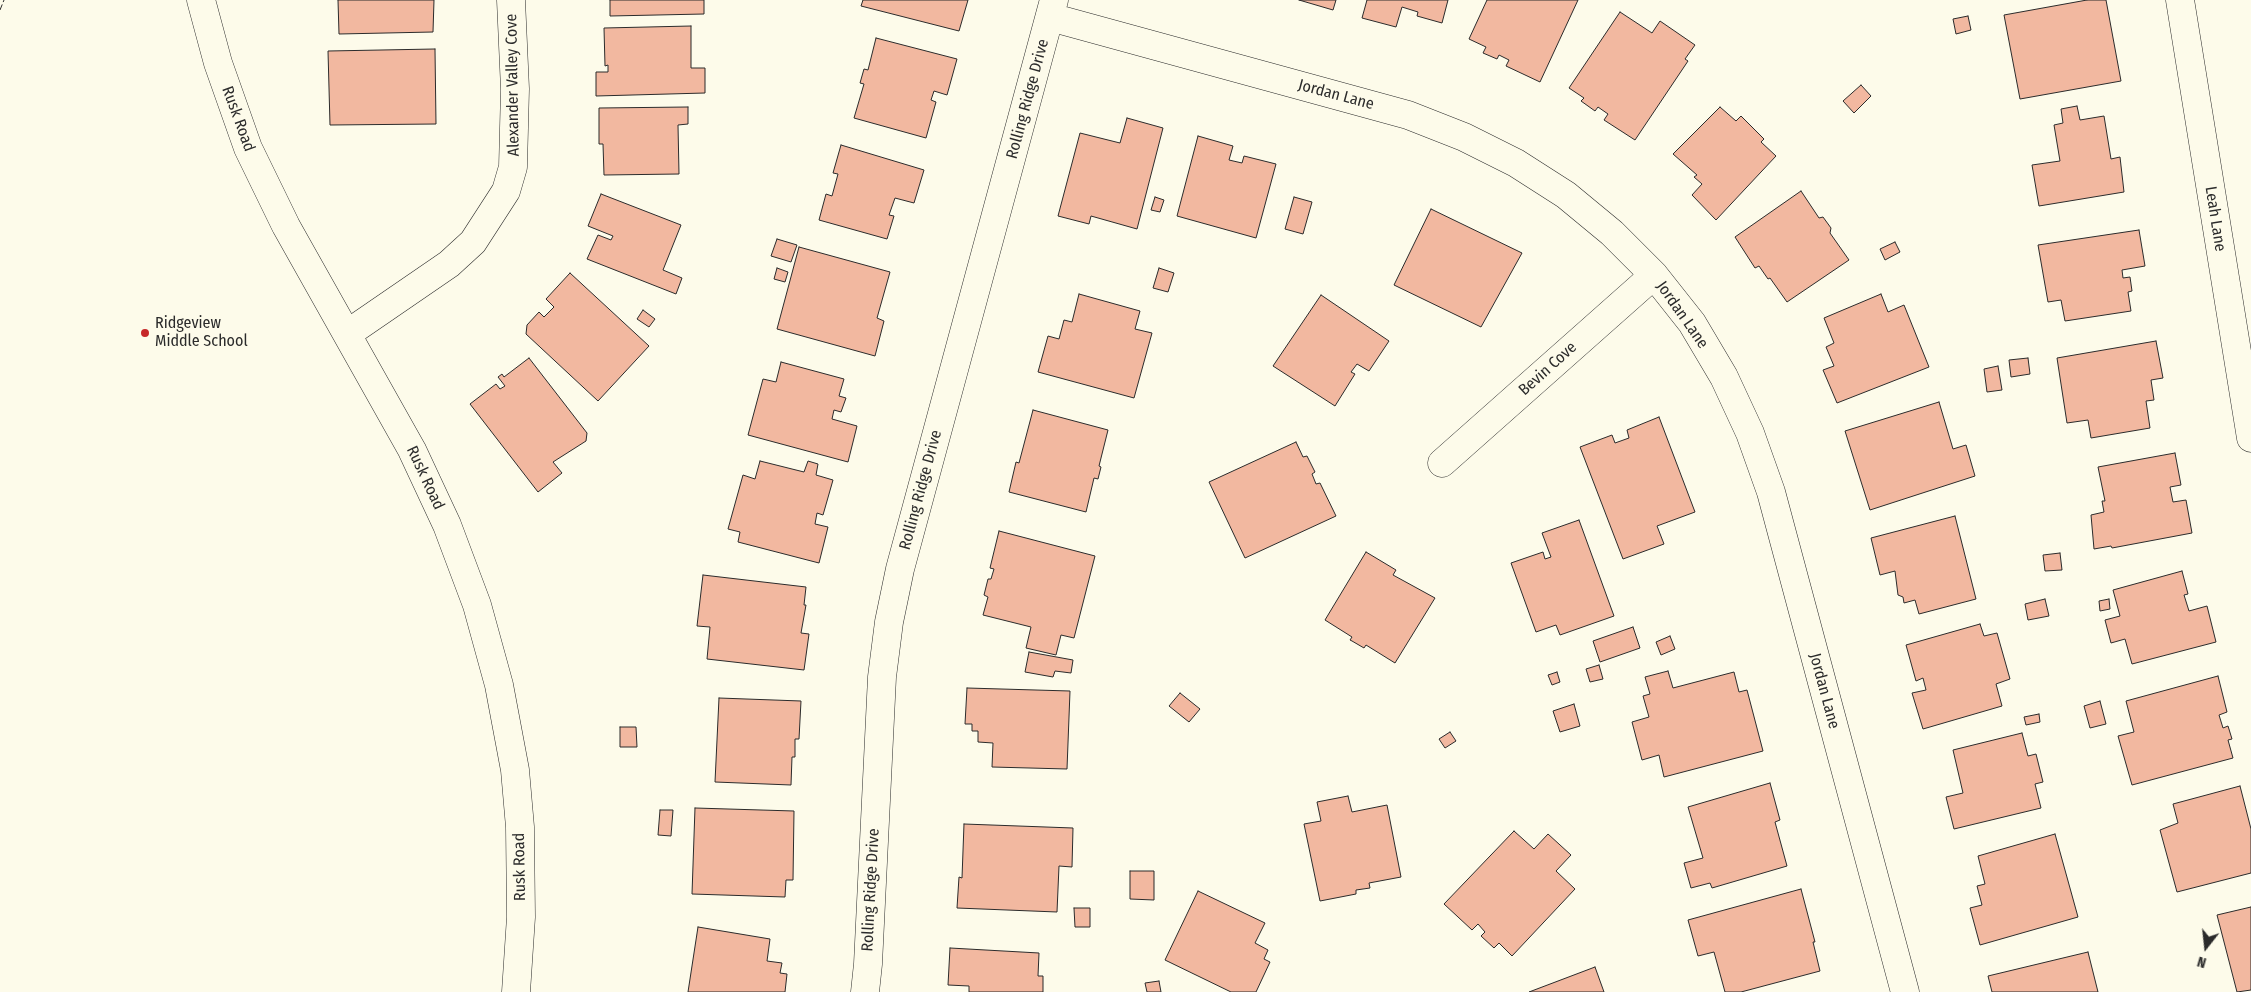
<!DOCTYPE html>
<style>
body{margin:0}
#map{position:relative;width:2251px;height:992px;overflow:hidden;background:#fdfbea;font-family:"Fira Sans Condensed",sans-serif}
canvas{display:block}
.north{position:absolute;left:2181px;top:922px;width:50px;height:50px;-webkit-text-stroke:4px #fdfbea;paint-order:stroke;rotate:196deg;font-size:14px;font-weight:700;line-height:20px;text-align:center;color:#2b2b2b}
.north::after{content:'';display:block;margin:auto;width:18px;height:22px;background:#2b2b2b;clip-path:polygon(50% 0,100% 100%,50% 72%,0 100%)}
</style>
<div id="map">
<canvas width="2251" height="992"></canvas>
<div class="north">N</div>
</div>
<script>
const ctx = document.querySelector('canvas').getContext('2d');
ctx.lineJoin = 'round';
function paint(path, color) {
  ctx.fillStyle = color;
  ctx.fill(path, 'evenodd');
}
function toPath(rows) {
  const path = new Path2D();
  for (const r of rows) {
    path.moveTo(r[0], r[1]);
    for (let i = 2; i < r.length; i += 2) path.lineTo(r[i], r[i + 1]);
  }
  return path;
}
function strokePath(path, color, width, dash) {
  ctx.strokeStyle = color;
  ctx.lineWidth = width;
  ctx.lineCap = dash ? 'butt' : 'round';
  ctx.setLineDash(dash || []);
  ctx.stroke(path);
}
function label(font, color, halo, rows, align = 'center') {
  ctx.font = font + ' "Fira Sans Condensed",sans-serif';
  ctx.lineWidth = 4;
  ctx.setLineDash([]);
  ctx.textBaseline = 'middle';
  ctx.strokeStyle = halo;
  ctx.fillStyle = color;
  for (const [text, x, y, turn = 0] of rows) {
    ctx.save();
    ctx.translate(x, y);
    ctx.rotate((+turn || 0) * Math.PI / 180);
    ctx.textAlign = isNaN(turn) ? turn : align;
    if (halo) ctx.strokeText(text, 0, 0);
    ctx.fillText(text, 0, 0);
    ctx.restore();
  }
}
const building = toPath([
 [338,0,434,0,433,32,339,34,338,0],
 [610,0,704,0,704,14,610,16,610,0],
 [863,0,968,0,959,31,861,6,863,0],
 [1299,0,1336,0,1333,10,1299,0],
 [1367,0,1448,0,1442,23,1417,16,1418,12,1402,7,1396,27,1362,18,1367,0],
 [1487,0,1578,0,1540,82,1506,66,1509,60,1499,55,1497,59,1483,53,1486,47,1469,39,1487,0],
 [2087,0,2106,0,2121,81,2020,99,2004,15,2087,0],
 [1620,12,1652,33,1660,21,1695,45,1685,59,1688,61,1635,140,1604,120,1608,114,1598,107,1595,111,1581,101,1584,98,1569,88,1620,12],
 [1968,16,1971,30,1956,34,1953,19,1968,16],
 [691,26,691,68,705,68,705,93,596,96,596,72,608,72,608,65,605,66,604,28,691,26],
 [876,38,957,59,947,95,934,91,931,100,936,102,926,138,854,118,864,84,860,83,864,69,868,70,876,38],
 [435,49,436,124,330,125,328,51,435,49],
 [1861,85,1871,96,1854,113,1843,101,1861,85],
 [2077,106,2080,120,2104,116,2111,159,2120,157,2124,192,2039,206,2032,165,2060,161,2054,125,2063,123,2061,109,2077,106],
 [688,107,688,124,678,125,679,174,604,175,603,144,599,144,599,108,688,107],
 [1720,107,1736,121,1741,116,1764,139,1761,142,1776,156,1716,220,1692,195,1702,184,1694,177,1697,175,1673,154,1720,107],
 [1127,118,1163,128,1137,229,1091,216,1089,224,1058,216,1080,133,1120,143,1127,118],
 [1198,136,1233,146,1229,160,1242,163,1244,156,1276,164,1256,238,1177,216,1198,136],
 [841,145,924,170,914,203,895,198,889,215,894,216,887,239,819,220,826,194,832,196,838,174,833,173,841,145],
 [1801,191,1819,218,1823,217,1831,228,1830,233,1849,260,1787,302,1770,278,1768,279,1759,266,1755,268,1735,237,1801,191],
 [601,194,681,225,663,270,682,278,676,294,587,259,598,235,611,240,613,236,588,226,601,194],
 [1155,197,1164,200,1160,212,1151,210,1155,197],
 [1294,197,1312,202,1303,234,1285,229,1294,197],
 [1431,209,1522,253,1481,327,1394,285,1431,209],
 [2139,230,2145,266,2122,270,2123,278,2130,277,2132,291,2128,292,2131,311,2065,321,2061,300,2048,302,2038,245,2139,230],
 [777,239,797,245,791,262,771,256,777,239],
 [1895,242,1900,252,1885,260,1880,249,1895,242],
 [799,247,890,272,877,318,884,321,875,356,777,329,799,247],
 [777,268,788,272,785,282,774,279,777,268],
 [1159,268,1174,273,1168,292,1153,288,1159,268],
 [570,273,649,346,598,401,526,334,527,325,539,312,544,317,554,307,546,299,570,273],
 [1079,294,1140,311,1135,329,1152,333,1134,398,1038,372,1048,336,1059,339,1064,320,1072,322,1079,294],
 [1881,294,1888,312,1904,305,1929,367,1837,403,1823,370,1834,366,1826,347,1834,343,1824,318,1881,294],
 [1321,295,1389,341,1369,371,1357,364,1351,372,1355,374,1335,406,1273,366,1321,295],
 [643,310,655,319,649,327,637,319,643,310],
 [2156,341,2163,378,2151,380,2154,400,2146,401,2150,428,2091,438,2088,420,2067,423,2057,358,2156,341],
 [529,358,587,433,586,441,553,462,562,473,538,492,470,404,496,384,500,389,505,386,498,377,502,374,504,377,529,358],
 [2028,358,2030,374,2011,377,2009,360,2028,358],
 [781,362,844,379,839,396,846,398,841,412,834,410,832,419,857,426,848,462,748,435,763,379,776,382,781,362],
 [1998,366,2002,390,1987,392,1984,369,1998,366],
 [1939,402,1953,449,1966,445,1975,476,1870,510,1845,431,1939,402],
 [1033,410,1108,430,1099,466,1101,467,1098,479,1094,478,1086,512,1009,492,1016,462,1019,463,1033,410],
 [1659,417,1695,512,1657,526,1664,544,1623,559,1580,447,1612,435,1615,443,1629,438,1627,430,1659,417],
 [1296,442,1303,457,1307,456,1315,472,1312,474,1316,484,1320,483,1336,516,1245,558,1209,482,1296,442],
 [2175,453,2181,485,2170,487,2173,502,2186,500,2192,533,2112,548,2111,546,2094,549,2091,515,2104,512,2102,501,2105,501,2098,467,2175,453],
 [760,461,804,472,808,461,818,464,816,475,833,480,823,515,817,513,815,524,828,527,819,563,738,542,740,532,728,529,743,475,755,479,760,461],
 [1955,516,1976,599,1919,614,1915,600,1904,603,1903,597,1898,595,1895,571,1880,575,1871,538,1955,516],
 [1579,520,1614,616,1560,635,1556,625,1536,632,1511,563,1543,552,1545,559,1551,557,1542,533,1579,520],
 [999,531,1095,556,1074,638,1061,635,1056,655,1026,648,1031,627,983,615,988,597,984,595,988,579,991,579,994,569,990,568,999,531],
 [1366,552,1396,570,1393,575,1435,598,1395,663,1366,645,1364,648,1352,641,1350,640,1352,637,1325,620,1366,552],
 [2060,553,2062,570,2045,571,2043,555,2060,553],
 [2182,571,2188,594,2184,595,2189,611,2207,606,2216,642,2132,664,2125,639,2111,643,2105,620,2120,616,2113,590,2182,571],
 [703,575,806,587,804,605,806,605,801,633,809,634,804,670,707,659,710,627,697,626,703,575],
 [2045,599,2049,616,2028,620,2025,604,2045,599],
 [2109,599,2110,609,2100,611,2099,601,2109,599],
 [1980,624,1984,636,1997,633,2010,679,1996,684,2002,706,1923,729,1912,693,1926,690,1923,678,1916,681,1906,645,1980,624],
 [1633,627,1640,648,1600,662,1593,641,1633,627],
 [1670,636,1675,649,1661,655,1656,642,1670,636],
 [1029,652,1073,660,1071,673,1055,671,1053,677,1025,672,1029,652],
 [1599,665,1603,679,1590,682,1586,669,1599,665],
 [1668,671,1673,688,1734,672,1739,692,1747,690,1763,751,1664,777,1659,755,1642,760,1632,722,1649,717,1643,696,1650,694,1645,677,1668,671],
 [1557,672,1560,682,1552,685,1548,675,1557,672],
 [2218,676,2227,712,2219,715,2223,728,2228,726,2232,739,2228,740,2233,758,2132,785,2118,736,2134,732,2126,701,2218,676],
 [967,688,1070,691,1067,769,992,767,993,743,978,742,978,731,972,731,972,724,965,724,967,688],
 [1180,693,1200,709,1189,722,1169,706,1180,693],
 [719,698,801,701,799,739,795,739,795,757,792,757,791,785,715,782,719,698],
 [2100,701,2106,724,2090,728,2084,706,2100,701],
 [1574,704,1580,726,1560,732,1553,711,1574,704],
 [2039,714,2040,722,2026,725,2024,717,2039,714],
 [620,727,636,727,637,747,620,747,620,727],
 [1450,732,1456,741,1445,748,1439,739,1450,732],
 [2022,733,2028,756,2036,754,2043,782,2035,784,2041,808,1954,829,1946,797,1963,793,1953,750,2022,733],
 [1770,783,1780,820,1775,822,1787,866,1712,888,1710,883,1691,888,1684,863,1703,858,1688,807,1770,783],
 [2240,786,2251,829,2251,873,2177,892,2160,830,2178,823,2173,804,2240,786],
 [1348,796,1352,812,1387,805,1401,877,1369,883,1370,888,1356,890,1356,894,1320,901,1304,824,1321,821,1317,802,1348,796],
 [695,808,794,811,793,880,786,880,785,897,692,894,695,808],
 [660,810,673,810,671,836,658,835,660,810],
 [964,824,1073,828,1072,867,1059,866,1057,912,957,908,959,877,962,878,964,824],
 [1514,831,1534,849,1548,834,1571,855,1556,871,1575,889,1512,956,1499,943,1494,948,1481,936,1485,932,1478,924,1472,930,1444,904,1514,831],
 [2055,834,2078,917,1980,945,1970,908,1982,905,1977,886,1985,884,1978,856,2055,834],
 [1130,871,1154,871,1154,900,1130,899,1130,871],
 [1801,889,1815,942,1813,942,1820,971,1741,992,1725,992,1714,952,1698,956,1688,920,1801,889],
 [1198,891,1265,923,1255,943,1268,950,1264,959,1270,962,1256,992,1231,992,1165,960,1198,891],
 [2251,907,2251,990,2237,992,2217,915,2251,907],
 [1074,908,1090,908,1090,927,1075,927,1074,908],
 [698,927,770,939,767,961,782,963,780,973,787,974,785,992,688,992,698,927],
 [950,948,1039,953,1038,976,1043,976,1043,992,969,992,969,986,948,985,950,948],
 [2088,952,2098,992,1992,992,1988,976,2088,952],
 [1595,967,1604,992,1529,992,1595,967],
 [1159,981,1161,992,1147,992,1145,983,1159,981]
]);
paint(building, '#f2b8a0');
strokePath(building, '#2b2b2b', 1);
const minor = toPath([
 [201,0,218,63,248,148,286,226,412,450,447,525,477,605,499,685,515,770,520,827,521,917,516,992],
 [2180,0,2251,438],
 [1050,17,1408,115,1464,137,1516,163,1566,195,1612,233,1654,275,1692,323,1724,377,1750,433,1771,492,1905,992],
 [347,334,449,264,473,242,506,191,513,167,515,89,511,0],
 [1442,463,1654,275],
 [865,992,868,964,882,677,889,622,900,569,1054,0]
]);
strokePath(minor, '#2b2b2b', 29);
strokePath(minor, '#fdfbea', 28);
strokePath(toPath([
 [0,10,4,0]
]), '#2b2b2b', 1, [6, 2.5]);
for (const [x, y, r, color] of [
 [145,333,5,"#c62828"]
]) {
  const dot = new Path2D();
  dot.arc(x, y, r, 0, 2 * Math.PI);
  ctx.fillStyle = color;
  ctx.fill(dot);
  strokePath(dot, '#fdfbea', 2);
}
label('16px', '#2b2b2b', '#fdfbea', [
 ["Alexander Valley Cove",513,85,-91],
 ["Jordan Lane",1336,95,15],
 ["Rolling Ridge Drive",1028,99,-75],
 ["Rusk Road",238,119,70],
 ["Leah Lane",2215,219,81],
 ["Jordan Lane",1682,315,55],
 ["Bevin Cove",1548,369,-42],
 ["Rusk Road",425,478,65],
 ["Rolling Ridge Drive",921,490,-75],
 ["Jordan Lane",1824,691,75],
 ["Rusk Road",520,867,-91],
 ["Rolling Ridge Drive",871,890,-87]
]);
label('16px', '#2b2b2b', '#fdfbea', [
 ["Ridgeview",155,324],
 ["Middle School",155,342]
], 'left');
</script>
